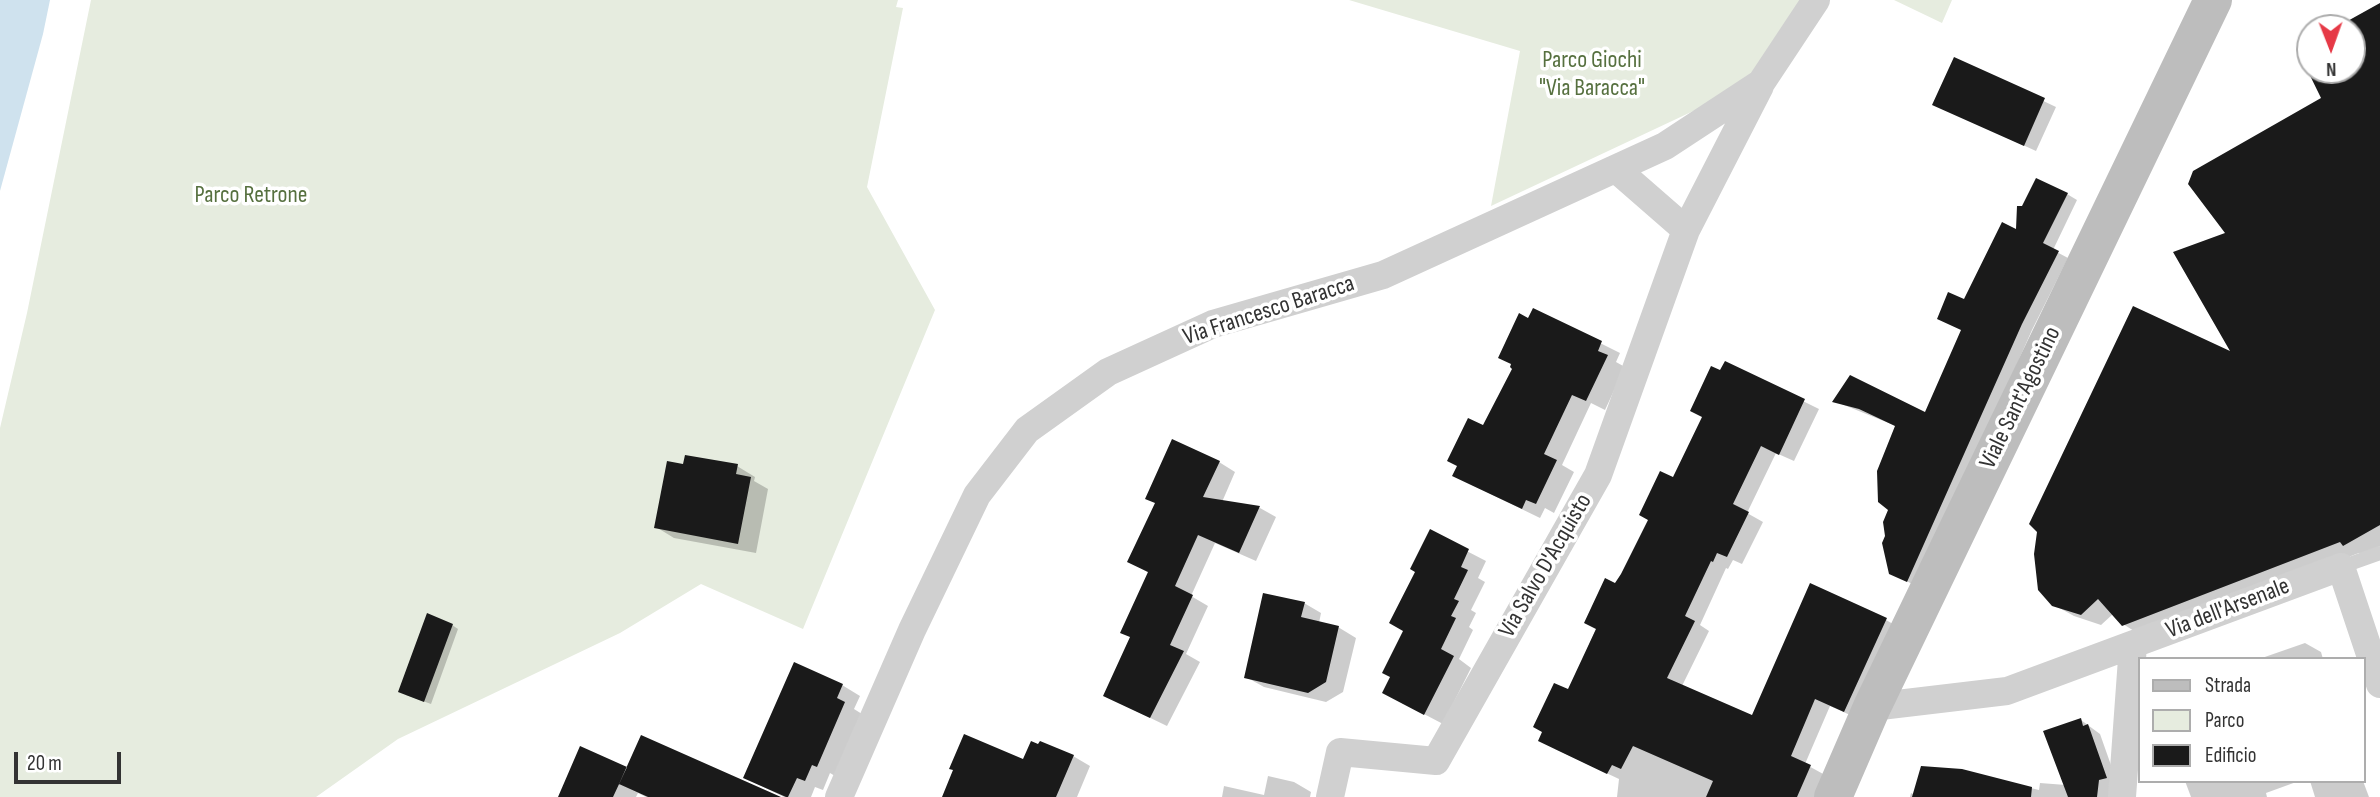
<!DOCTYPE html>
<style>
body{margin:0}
#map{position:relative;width:2380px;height:797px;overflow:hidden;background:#fff;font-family:"Sofia Sans Condensed",sans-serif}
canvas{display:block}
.legend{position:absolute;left:2138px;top:657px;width:228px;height:126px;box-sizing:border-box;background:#fff;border:2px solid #adadad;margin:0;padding:9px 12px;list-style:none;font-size:21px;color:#333}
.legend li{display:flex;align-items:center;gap:14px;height:35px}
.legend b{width:35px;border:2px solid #adadad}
.north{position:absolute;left:2296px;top:14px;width:70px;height:70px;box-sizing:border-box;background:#fff;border:2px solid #adadad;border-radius:50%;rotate:179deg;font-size:19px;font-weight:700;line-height:28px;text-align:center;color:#333}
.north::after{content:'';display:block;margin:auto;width:24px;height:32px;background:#e63946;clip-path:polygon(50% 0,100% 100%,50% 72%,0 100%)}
.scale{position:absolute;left:14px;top:752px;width:107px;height:32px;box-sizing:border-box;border:4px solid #333;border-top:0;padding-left:9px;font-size:21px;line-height:24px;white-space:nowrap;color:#333;-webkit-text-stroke:5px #fff;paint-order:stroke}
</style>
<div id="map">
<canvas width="2380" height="797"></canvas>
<ul class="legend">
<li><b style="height:9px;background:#bdbdbd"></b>Strada</li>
<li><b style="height:19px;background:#e6ecdf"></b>Parco</li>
<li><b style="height:19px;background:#1a1a1a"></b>Edificio</li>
</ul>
<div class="north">N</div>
<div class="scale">20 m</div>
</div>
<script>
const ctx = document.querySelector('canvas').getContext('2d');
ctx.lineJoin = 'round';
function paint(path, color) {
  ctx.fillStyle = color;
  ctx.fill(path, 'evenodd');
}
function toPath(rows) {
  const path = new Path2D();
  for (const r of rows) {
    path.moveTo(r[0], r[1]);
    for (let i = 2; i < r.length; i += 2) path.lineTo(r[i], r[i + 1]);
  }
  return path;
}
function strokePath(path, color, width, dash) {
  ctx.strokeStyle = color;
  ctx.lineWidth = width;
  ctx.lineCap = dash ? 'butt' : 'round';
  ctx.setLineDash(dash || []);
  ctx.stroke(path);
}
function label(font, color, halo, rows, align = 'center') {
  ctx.font = font + ' "Sofia Sans Condensed",sans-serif';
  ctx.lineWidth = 7;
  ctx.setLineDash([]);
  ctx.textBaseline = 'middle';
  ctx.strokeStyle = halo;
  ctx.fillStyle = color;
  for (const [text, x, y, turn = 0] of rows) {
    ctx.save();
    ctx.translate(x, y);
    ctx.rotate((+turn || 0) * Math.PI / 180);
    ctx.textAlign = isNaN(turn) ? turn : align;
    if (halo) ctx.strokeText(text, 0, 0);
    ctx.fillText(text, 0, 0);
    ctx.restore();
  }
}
paint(toPath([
 [91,0,898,0,896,7,903,8,867,187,935,310,803,629,701,584,620,633,398,739,316,797,0,797,0,428,27,313],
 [1349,0,1813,0,1762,68,1721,98,1491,206,1520,51],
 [1894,0,1952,0,1942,23]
]), '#e6ecdf');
paint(toPath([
 [0,0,50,0,43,34,0,191]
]), '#cfe2ee');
paint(toPath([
 [2380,5,2380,546,2363,556,2359,553,2142,636,2123,624,2113,614,2101,625,2074,616,2054,605,2234,355,2228,234,2323,99,2302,57,2310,49,2310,70,2352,70,2352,28,2338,28],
 [1955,59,2056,107,2036,151,1946,110],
 [2067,194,2077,200,2053,250,2068,258,2032,330,1918,587,1891,573,1890,509,1896,426,1834,401,1926,414,1963,330,1965,301,2017,232],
 [1534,310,1620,353,1616,362,1625,367,1605,410,1591,403,1562,465,1574,472,1554,513,1545,508,1540,518,1472,485,1484,427,1514,368],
 [1726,363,1819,409,1794,461,1776,453,1747,513,1763,522,1742,564,1733,560,1728,569,1726,568,1700,625,1709,631,1682,686,1753,717,1886,620,1900,628,1859,719,1830,706,1805,764,1825,775,1815,797,1617,797,1619,779,1555,749,1569,691,1615,585,1674,479,1704,417],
 [1219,462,1235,472,1222,502,1260,508,1276,517,1256,561,1215,543,1191,596,1208,606,1186,654,1200,662,1167,726,1105,696,1132,637,1149,573,1130,562],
 [684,466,737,466,755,477,754,481,768,489,756,553,674,538,656,527],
 [1430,532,1486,561,1478,578,1485,582,1471,610,1476,613,1469,627,1473,630,1459,659,1471,668,1443,724,1403,703,1392,677,1405,631,1417,572],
 [1304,603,1321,613,1319,623,1338,627,1356,638,1343,692,1326,702,1264,687,1246,677],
 [452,625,458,629,431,704,406,695],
 [2305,643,2321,652,2323,659,2259,659],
 [842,685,860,696,854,709,862,714,835,776,830,773,823,790,815,787,811,797,784,797,745,778],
 [2081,720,2100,734,2118,785,2110,797,1910,797,1911,793,1915,795,1961,771,2039,790,2040,783,2066,785],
 [1073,756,1090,766,1077,797,944,797,1024,761],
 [628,770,772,797,646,797,638,793,636,797,559,797],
 [1268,776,1294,782,1311,792,1310,797,1222,797,1224,786,1264,795],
 [2185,781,2299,781,2266,793,2267,797,2191,797],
 [2310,781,2363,781,2369,797,2315,797]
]), '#0003');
paint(toPath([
 [2380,3,2380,525,2343,546,2340,542,2122,626,2098,599,2081,615,2052,606,2038,590,2034,554,2037,532,2029,524,2133,306,2230,351,2173,252,2225,233,2188,184,2193,171,2321,98,2297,49,2310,41,2310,70,2352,70,2352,28,2335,28],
 [1954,57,2045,98,2024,146,1932,105],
 [2036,178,2068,193,2043,243,2059,251,2022,324,1907,582,1889,574,1882,543,1885,536,1883,522,1888,510,1878,502,1877,471,1895,426,1859,409,1832,402,1850,375,1925,412,1961,330,1937,319,1948,292,1964,299,2002,222,2016,229,2017,206,2022,206],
 [1533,308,1602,341,1598,351,1608,355,1586,401,1572,395,1544,454,1557,460,1536,504,1526,500,1522,509,1452,476,1457,466,1447,461,1468,418,1483,425,1512,369,1510,367,1511,364,1498,358,1519,313,1528,318],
 [1725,361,1805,399,1779,455,1761,446,1733,504,1749,512,1727,557,1717,553,1713,562,1711,561,1685,616,1695,621,1667,678,1752,715,1810,583,1887,618,1844,712,1815,699,1791,756,1811,765,1797,797,1706,797,1713,781,1633,746,1621,769,1612,765,1607,774,1538,741,1542,732,1533,727,1554,683,1568,689,1596,629,1584,623,1605,578,1615,583,1621,574,1648,520,1639,515,1660,471,1673,477,1702,417,1690,411,1711,366,1720,370],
 [1172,439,1220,461,1203,497,1260,506,1239,553,1198,535,1175,586,1193,595,1170,645,1184,651,1150,718,1103,696,1130,637,1120,633,1148,572,1127,562,1155,503,1145,499],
 [685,455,738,464,736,474,751,477,738,544,654,528,667,461,683,464],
 [1430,529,1469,549,1461,567,1468,570,1454,599,1459,601,1451,616,1456,618,1441,649,1454,656,1424,715,1382,693,1390,677,1382,673,1403,631,1389,623,1415,572,1410,569],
 [1263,593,1305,602,1301,617,1339,626,1326,682,1308,693,1244,678],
 [427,613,453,624,424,702,398,692],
 [794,662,843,684,837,698,845,702,817,767,812,765,805,781,797,778,788,797,786,797,743,778],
 [2081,718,2083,726,2088,724,2107,778,2099,780,2097,797,2068,797,2043,731],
 [964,734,1023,759,1031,741,1038,744,1040,741,1074,755,1056,797,942,797,953,770,949,769],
 [641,735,781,797,648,797,619,784],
 [580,746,627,767,613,797,558,797],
 [1921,766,1962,769,2032,787,2031,797,1912,797]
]), '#1a1a1a');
strokePath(toPath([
 [2341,567,2380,553]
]), '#d0d0d0', 14);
strokePath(toPath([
 [1616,169,1686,230,1760,86],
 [1872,707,2007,691,2341,567,2380,684],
 [839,797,912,630,977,495,1027,430,1108,372,1213,324,1383,275,1665,146,1761,83,1816,0],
 [1330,797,1340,752,1436,761,1598,475,1686,230],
 [2122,797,2133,645]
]), '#d0d0d0', 28);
strokePath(toPath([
 [1833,797,1872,707,2213,0]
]), '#bdbdbd', 38);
label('24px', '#56703f', '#fff', [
 ["Parco Giochi",1592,61],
 ["\"Via Baracca\"",1592,89],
 ["Parco Retrone",251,196]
]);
label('24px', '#333', '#fff', [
 ["Via Francesco Baracca",1269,311,-18],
 ["Viale Sant'Agostino",2021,398,-64],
 ["Via Salvo D'Acquisto",1546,566,-60],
 ["Via dell'Arsenale",2228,609,-21]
]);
</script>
